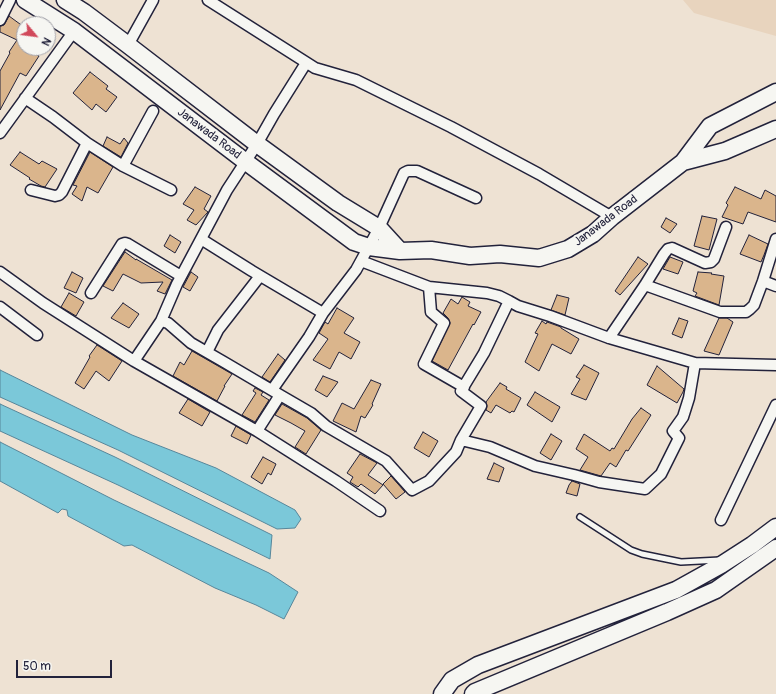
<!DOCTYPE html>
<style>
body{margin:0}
#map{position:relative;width:776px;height:694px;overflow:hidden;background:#eee2d3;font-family:Pangolin,sans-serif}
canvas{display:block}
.north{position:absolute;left:16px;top:16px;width:40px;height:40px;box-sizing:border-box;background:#f6f6f2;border:1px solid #a1a1a9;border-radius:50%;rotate:119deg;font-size:11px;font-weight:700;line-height:16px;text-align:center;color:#22223b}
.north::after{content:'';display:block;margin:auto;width:14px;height:18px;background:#d1495b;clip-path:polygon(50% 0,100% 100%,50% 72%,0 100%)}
.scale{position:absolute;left:16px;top:660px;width:96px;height:18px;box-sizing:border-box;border:2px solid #22223b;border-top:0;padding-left:5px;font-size:12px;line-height:14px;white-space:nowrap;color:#22223b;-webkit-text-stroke:3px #f6f6f2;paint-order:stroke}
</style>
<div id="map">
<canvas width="776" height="694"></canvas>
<div class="north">N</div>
<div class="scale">50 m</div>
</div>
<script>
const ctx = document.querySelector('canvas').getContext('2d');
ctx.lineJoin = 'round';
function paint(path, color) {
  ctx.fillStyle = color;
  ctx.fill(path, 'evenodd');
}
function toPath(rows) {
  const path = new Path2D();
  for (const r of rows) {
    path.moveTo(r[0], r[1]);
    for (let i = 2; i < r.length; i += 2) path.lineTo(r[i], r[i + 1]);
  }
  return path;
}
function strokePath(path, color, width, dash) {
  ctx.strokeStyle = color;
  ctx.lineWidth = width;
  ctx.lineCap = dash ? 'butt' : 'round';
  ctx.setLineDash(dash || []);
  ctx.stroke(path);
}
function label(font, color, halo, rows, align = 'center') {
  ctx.font = font + ' Pangolin,sans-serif';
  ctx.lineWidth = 4;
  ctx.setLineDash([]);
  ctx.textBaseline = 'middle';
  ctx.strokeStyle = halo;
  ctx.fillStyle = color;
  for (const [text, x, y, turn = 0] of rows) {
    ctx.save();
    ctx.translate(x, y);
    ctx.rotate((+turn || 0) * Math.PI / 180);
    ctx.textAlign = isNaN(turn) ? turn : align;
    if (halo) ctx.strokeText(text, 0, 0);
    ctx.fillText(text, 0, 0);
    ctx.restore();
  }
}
paint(toPath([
 [683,0,776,0,776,36,694,13]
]), '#e8d4be');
const water = toPath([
 [0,370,132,435,216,468,295,510,301,519,295,528,277,529,118,450,0,397,0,370],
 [0,404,115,457,272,535,270,559,118,485,0,431,0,404],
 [0,442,114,500,269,573,298,592,284,619,256,605,215,588,132,545,124,546,68,516,67,510,62,509,58,513,0,481,0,442]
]);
paint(water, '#7bc8d9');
strokePath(water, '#57869a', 1);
const building = toPath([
 [9,16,24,27,24,48,39,56,26,76,20,73,0,110,0,71,10,53,9,52,17,40,0,32,0,26,4,25,9,16],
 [90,72,108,86,106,89,117,97,106,112,96,104,92,110,73,93,90,72],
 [107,137,120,144,124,138,128,143,121,157,103,146,107,137],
 [20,152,39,164,42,161,57,169,45,187,41,186,29,179,30,178,10,165,20,152],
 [90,152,113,167,98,193,87,187,82,201,72,194,77,186,73,185,90,152],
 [195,187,211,196,204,209,208,212,196,225,187,220,194,210,183,204,195,187],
 [735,187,761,199,765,190,776,196,776,222,748,212,743,224,722,217,728,205,726,203,735,187],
 [702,216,717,219,709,250,694,246,702,216],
 [666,218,677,224,670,233,661,227,666,218],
 [170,235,181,242,175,253,164,246,170,235],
 [749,235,768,244,764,255,761,262,740,254,749,235],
 [125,252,136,260,136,259,172,280,165,294,157,291,163,282,141,283,123,274,113,291,103,286,125,252],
 [638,257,648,264,620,295,615,291,638,257],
 [670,257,683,262,678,274,663,269,670,257],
 [72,272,83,278,76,293,64,288,72,272],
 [191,272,198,277,190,291,183,287,191,272],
 [698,272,712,273,711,274,724,276,719,305,695,296,697,293,693,291,698,272],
 [69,293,84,302,76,316,61,307,69,293],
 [557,295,569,298,565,315,551,310,557,295],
 [462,297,470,302,468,306,481,312,474,325,473,324,448,370,432,361,450,323,448,318,443,313,451,299,458,304,462,297],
 [123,303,139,314,129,328,111,318,123,303],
 [337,308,354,318,344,333,360,342,351,359,339,352,330,369,313,360,328,339,319,333,325,322,328,324,337,308],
 [679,318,688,321,682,338,672,334,679,318],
 [719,318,727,318,733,322,719,355,704,351,719,318],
 [542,321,546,324,547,322,561,327,561,328,579,339,571,354,552,344,539,371,525,362,538,334,535,333,542,321],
 [97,345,122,361,109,381,96,371,84,389,75,383,82,371,90,357,89,356,97,345],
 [192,351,232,374,224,386,225,386,217,401,173,376,180,362,184,365,192,351],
 [278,354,285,360,270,382,262,377,278,354],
 [584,365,599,373,586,400,571,394,580,379,576,377,584,365],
 [657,366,684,389,683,392,677,403,647,385,657,366],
 [323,376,338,382,327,397,315,390,323,376],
 [371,380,381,384,372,404,373,405,365,418,361,416,356,432,333,421,342,403,354,409,371,380],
 [500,383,507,387,506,389,521,398,514,412,512,411,510,413,496,405,491,413,486,410,487,406,486,402,500,383],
 [255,388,263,392,261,395,269,400,255,422,242,415,256,393,253,391,255,388],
 [535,392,560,407,552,422,527,405,535,392],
 [188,399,210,412,202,426,179,413,188,399],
 [282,404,307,418,321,430,306,454,295,447,305,431,291,423,275,415,282,404],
 [641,408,651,415,628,451,626,450,616,467,610,463,601,476,580,470,588,457,576,449,584,434,610,451,612,448,614,449,632,419,641,408],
 [236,426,251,435,247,444,231,436,236,426],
 [423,432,438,441,429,457,414,448,423,432],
 [551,434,562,441,551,460,540,453,551,434],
 [360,454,377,463,368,475,383,485,375,494,361,484,358,487,350,482,353,477,347,473,360,454],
 [263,457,276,464,271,475,268,473,262,484,251,477,263,457],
 [494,463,504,468,499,482,487,479,494,463],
 [391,476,405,492,396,499,383,484,391,476],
 [572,481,580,484,577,496,566,493,569,485,572,481]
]);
paint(building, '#dab58c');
strokePath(building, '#22223b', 1);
const service = toPath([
 [580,517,631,550,642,554,681,562,720,560]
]);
const minor = toPath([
 [208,0,315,68,356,80,451,127,539,174,612,217],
 [0,20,10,0],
 [128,45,153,0],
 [25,98,53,117,87,143,123,166,171,190],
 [0,133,74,31],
 [123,166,153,111],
 [31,190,55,196,59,195,62,192,87,143],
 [201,239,252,271,323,313],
 [361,261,429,287,487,293,499,296,509,301,518,306,550,316,609,338,695,363,776,365],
 [0,272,43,303,134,361,161,321],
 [763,281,776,286],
 [645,285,720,312,746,312,750,309,754,305,763,281,776,239],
 [429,287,431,312,444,323,424,364,464,387],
 [91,293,122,244,125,243,128,244,181,276],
 [0,307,37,335],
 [609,338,645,285,664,254,668,249,672,248,705,263,711,262,714,259,726,227],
 [207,352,218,330,260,276],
 [134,361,257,431,336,481,380,511],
 [272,390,309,337,323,313,356,270,379,228,404,173,408,171,417,171,476,198],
 [280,395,311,413,326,426,386,461,412,490,429,481,456,452,461,440,481,406,461,391,484,353,509,301],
 [257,431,280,395,224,362,191,343,168,323,161,321,177,284,227,190,257,144,274,114,306,63],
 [461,440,490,447,535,466,574,475,599,482,645,489,661,474,679,438,673,431,683,417,689,398,695,363],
 [721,520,776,405]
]);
const primary = toPath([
 [25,0,74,31,246,162,354,242,369,247,400,251,431,250,470,256,500,254,539,258,568,249,593,234,612,217,683,162,710,126,776,92],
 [65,0,84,12,128,45,257,144,338,203,379,228,400,251],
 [683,162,725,151,776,129],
 [442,694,452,680,478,665,676,590,721,565,752,545,776,527],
 [473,694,475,692,667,612,716,590,776,548]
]);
strokePath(service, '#22223b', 8);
strokePath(minor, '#22223b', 13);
strokePath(primary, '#22223b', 19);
strokePath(service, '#f6f6f2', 5);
strokePath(minor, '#f6f6f2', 10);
strokePath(primary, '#f6f6f2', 16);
label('12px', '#22223b', '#f6f6f2', [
 ["Janawada Road",209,134,37],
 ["Janawada Road",606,221,-37]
]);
</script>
